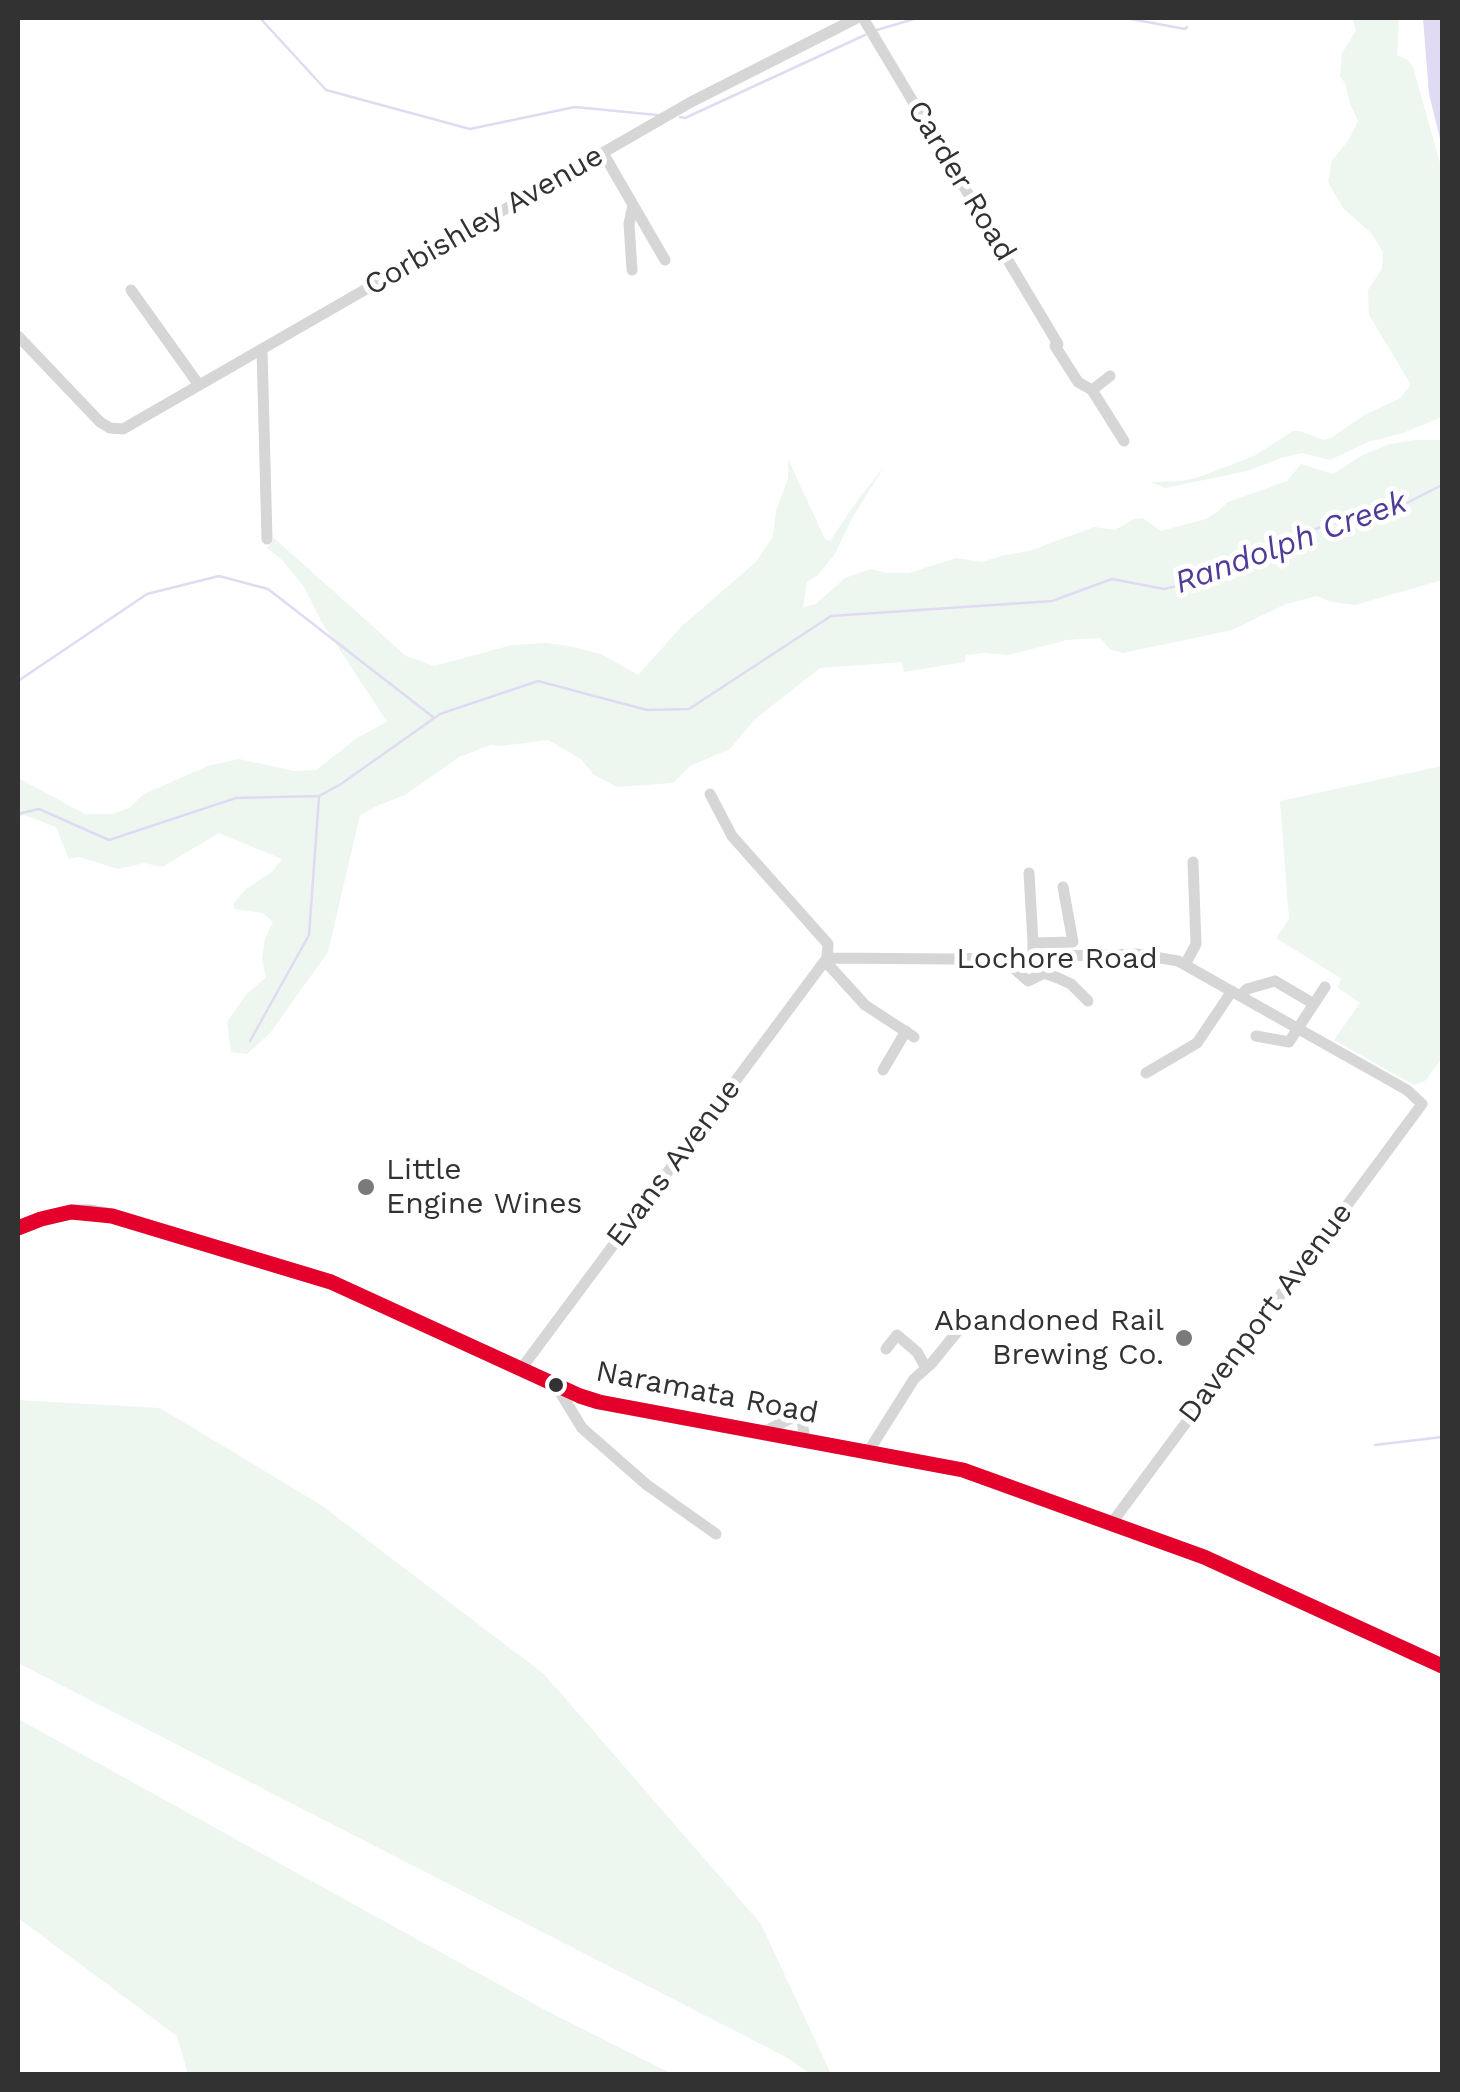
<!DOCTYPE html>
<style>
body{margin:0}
#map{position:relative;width:1460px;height:2092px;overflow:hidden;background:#fff;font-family:"Work Sans",sans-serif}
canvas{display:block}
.frame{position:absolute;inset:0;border:20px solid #323232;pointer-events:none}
</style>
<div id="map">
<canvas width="1460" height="2092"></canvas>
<div class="frame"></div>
</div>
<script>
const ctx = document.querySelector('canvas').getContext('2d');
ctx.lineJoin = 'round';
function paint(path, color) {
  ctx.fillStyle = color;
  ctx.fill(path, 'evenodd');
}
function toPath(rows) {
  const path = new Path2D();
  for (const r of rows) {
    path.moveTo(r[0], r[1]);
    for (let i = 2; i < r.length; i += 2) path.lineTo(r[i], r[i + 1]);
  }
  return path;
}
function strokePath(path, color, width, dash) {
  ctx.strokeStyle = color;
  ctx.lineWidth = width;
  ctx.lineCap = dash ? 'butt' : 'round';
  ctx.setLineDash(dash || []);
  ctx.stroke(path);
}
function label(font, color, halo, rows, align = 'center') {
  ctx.font = font + ' "Work Sans",sans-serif';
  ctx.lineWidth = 10;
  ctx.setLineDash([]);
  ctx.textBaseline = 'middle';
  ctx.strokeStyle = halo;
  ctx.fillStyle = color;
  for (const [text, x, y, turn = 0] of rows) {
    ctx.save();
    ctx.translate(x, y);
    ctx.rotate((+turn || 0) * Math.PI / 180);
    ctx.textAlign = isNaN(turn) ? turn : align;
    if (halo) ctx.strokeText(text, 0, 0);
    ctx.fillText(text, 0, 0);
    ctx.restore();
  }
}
paint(toPath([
 [1352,18,1399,18,1397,55,1408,60,1413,67,1442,170,1442,417,1403,433,1368,442,1330,460,1302,453,1281,458,1247,471,1165,488,1151,482,1181,481,1199,477,1254,456,1293,431,1300,431,1323,440,1331,438,1364,415,1399,399,1408,389,1410,383,1369,315,1368,290,1382,269,1383,252,1371,233,1343,208,1328,182,1332,160,1348,141,1358,121,1350,104,1346,85,1340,76,1342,53,1356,31],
 [1415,440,1442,440,1442,580,1355,605,1332,602,1317,596,1286,604,1232,630,1123,653,1111,650,1100,638,1067,640,1008,655,985,653,966,655,965,662,904,672,902,662,820,668,754,720,730,749,690,766,673,783,617,787,593,774,581,759,548,740,501,746,491,745,459,757,405,795,379,805,360,815,328,952,270,1033,247,1054,231,1052,227,1022,246,995,266,977,262,959,265,939,273,922,263,913,234,909,234,903,246,889,273,871,282,859,219,833,162,867,144,863,118,869,79,857,69,859,56,827,24,815,18,818,18,781,20,779,85,814,112,814,129,808,144,794,208,766,239,759,294,771,316,770,357,738,387,722,321,621,304,587,282,560,267,548,274,538,406,656,434,666,512,645,546,643,569,646,601,654,638,675,682,626,756,562,773,536,776,511,788,478,788,459,825,539,830,541,859,498,884,467,852,518,835,554,817,576,807,582,803,607,816,604,845,578,870,569,887,573,909,573,956,558,982,562,1005,555,1029,551,1094,527,1115,530,1134,519,1143,518,1161,531,1206,519,1217,512,1228,502,1287,481,1301,464,1333,474,1363,455,1390,444],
 [1442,766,1442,1058,1425,1081,1414,1085,1334,1040,1360,1003,1337,987,1342,979,1276,938,1289,919,1280,801],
 [18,1400,160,1408,321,1505,544,1674,761,1924,831,2074,810,2074,788,2058,18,1663],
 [18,1719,547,2011,672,2074,188,2074,177,2036,18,1918]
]), '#eef6f0');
paint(toPath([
 [1423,18,1442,18,1442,147,1429,94]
]), '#e0dbf3');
strokePath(toPath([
 [260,18,326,90,470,129,575,107,657,115],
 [1126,18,1185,29,1187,27],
 [1199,18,1200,18],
 [877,30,917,18],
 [680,117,685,118,865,35],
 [18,681,147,594,219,576,268,589,433,717],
 [18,814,39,809,109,840,236,798,319,796,341,784,440,714,538,681,647,710,689,709,831,616,1052,601,1112,579,1164,589,1207,579,1329,523,1379,517,1442,485],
 [250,1041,309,935,319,797],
 [1375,1445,1442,1437]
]), '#e0dbf3', 2.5);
strokePath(toPath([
 [863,18,1058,344],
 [603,153,665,260],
 [632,270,629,224,633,205],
 [131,290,199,385],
 [18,336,100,422,110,428,123,429,691,102,857,18],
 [1055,346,1078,382,1092,390,1110,376],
 [262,349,267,539],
 [1092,390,1124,441],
 [710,794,732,836,828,944,827,958,954,959,1137,954,1178,961,1407,1090,1422,1104,1111,1524],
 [1029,873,1033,943],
 [1033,957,1033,943,1073,942,1063,887],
 [1002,958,1028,981,1044,973,1058,978,1071,984,1088,1001],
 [825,961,865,1005,914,1037],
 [1185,965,1196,944,1193,862],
 [1240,996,1247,989,1275,981,1314,1004],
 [1256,1036,1289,1042,1325,987],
 [883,1070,906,1031],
 [1146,1073,1197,1043,1232,991],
 [886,1349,897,1335,917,1352,926,1368],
 [521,1369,827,958],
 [555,1384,582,1428,647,1485,716,1534],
 [762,1433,801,1413,805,1441],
 [868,1452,914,1379,931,1364,957,1332]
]), '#d6d6d6', 11);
strokePath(toPath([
 [18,1228,41,1219,71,1212,89,1212,112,1216,331,1282,580,1396,599,1402,963,1470,1204,1557,1442,1666]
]), '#c9c9c9', 15);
strokePath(toPath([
 [18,1228,41,1219,71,1212,112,1216,331,1282,580,1396,599,1402,963,1470,1204,1557,1442,1666]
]), '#e4002b', 15);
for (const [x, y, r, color] of [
 [366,1187,10,"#7a7a7a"],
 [1184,1338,10,"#7a7a7a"],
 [556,1385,9,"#323232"]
]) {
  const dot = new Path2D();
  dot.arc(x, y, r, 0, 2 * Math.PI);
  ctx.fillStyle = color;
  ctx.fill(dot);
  strokePath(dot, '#fff', 4);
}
label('30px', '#323232', '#fff', [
 ["Carder Road",961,181,59],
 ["Corbishley Avenue",484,221,-30],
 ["Lochore Road",1057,959],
 ["Evans Avenue",674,1163,-53],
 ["Davenport Avenue",1266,1313,-53],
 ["Naramata Road",707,1393,11]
]);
label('30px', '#323232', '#fff', [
 ["Little",386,1170],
 ["Engine Wines",386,1204],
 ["Abandoned Rail",1164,1321,"right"],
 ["Brewing Co.",1164,1355,"right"]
], 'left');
label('italic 32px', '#4e3c98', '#fff', [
 ["Randolph Creek",1291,543,-20]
]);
</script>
